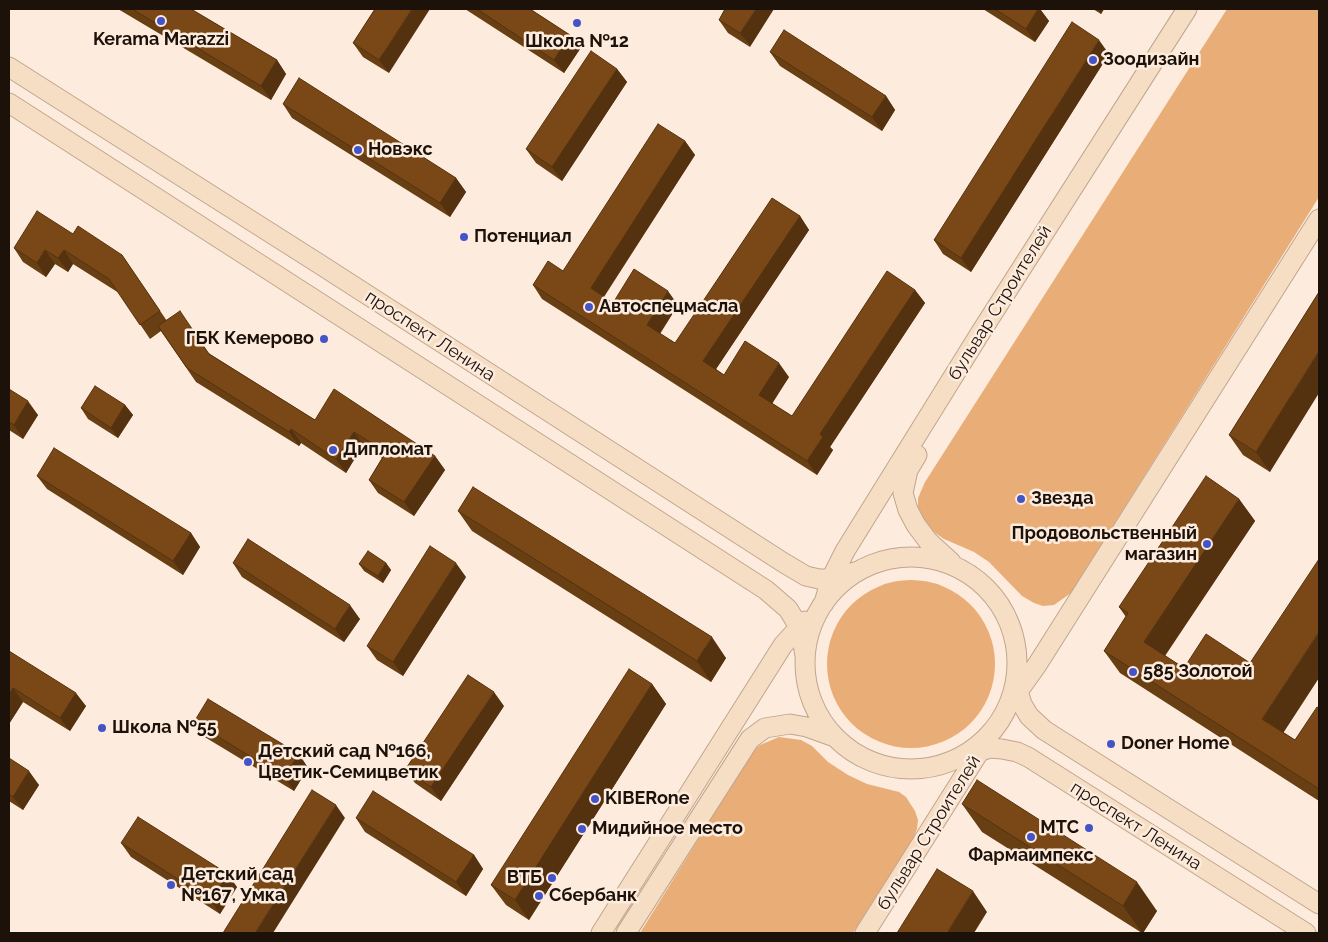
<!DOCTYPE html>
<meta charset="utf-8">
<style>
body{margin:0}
#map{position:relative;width:1328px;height:942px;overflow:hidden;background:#fdebdd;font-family:Raleway,sans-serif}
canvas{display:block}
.frame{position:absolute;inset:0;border:10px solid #1c120a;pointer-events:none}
</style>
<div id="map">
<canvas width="1328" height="942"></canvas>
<div class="frame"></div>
</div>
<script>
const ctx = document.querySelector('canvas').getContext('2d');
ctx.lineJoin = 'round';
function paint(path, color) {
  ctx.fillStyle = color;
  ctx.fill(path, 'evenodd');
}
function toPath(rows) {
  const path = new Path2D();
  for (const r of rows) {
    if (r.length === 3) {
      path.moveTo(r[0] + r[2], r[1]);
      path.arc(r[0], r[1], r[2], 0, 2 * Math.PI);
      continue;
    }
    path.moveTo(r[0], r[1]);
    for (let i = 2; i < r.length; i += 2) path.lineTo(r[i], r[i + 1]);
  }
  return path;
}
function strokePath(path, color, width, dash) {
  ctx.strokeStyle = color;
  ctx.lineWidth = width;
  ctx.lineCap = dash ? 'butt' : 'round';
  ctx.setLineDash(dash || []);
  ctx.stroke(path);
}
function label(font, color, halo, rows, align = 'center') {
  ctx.font = font + ' Raleway,sans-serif';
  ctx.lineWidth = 5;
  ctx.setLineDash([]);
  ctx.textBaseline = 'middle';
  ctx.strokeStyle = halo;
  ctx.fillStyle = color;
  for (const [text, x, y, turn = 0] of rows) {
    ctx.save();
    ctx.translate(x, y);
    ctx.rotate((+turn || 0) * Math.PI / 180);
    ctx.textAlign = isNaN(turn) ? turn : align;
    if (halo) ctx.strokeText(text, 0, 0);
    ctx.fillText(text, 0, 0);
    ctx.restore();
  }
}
paint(toPath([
 [1227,9,1319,9,1319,197,1071,593,1054,605,1043,606,1034,603,1022,596,989,562,974,552,944,539,931,530,923,521,918,511,918,498,925,482],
 [911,664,84],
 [779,737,801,740,812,746,828,762,848,775,867,784,899,792,906,797,915,811,918,820,917,829,913,839,853,933,640,933,753,751,760,745]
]), '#e9ae78');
const secondary = toPath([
 [9,67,321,265,784,563,806,576,819,579,831,579,858,571],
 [9,103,766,590,788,609,796,622,802,637,805,656],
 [917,455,908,470,903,493,908,510,916,525,928,541,951,562],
 [911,663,106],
 [824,603,831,579,845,551,979,335,1187,9],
 [1018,680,1018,691,1022,704,1029,716,1044,730,1319,904],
 [1017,693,1037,665,1319,219],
 [969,755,990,748,1002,749,1017,752,1028,757,1306,933],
 [601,933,783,645,805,621],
 [626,933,750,739,765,728,790,724,807,727,835,737],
 [865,933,983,746]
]);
strokePath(secondary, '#c0a58e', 21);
strokePath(secondary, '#f6dec4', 19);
paint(toPath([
 [118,9,191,9,277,60,286,74,271,100],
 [375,9,389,73,363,57,353,43],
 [465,9,530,9,570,35,580,49,564,73],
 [725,9,750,47,728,33,719,20],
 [983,9,1040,9,1049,21,1035,42],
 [1093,9,1104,9,1101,14],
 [770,52,886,96,895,110,882,131,780,66],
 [1109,54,971,272,943,254,934,240],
 [617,69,627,82,562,181,536,163,526,149],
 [283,104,456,178,466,192,450,217,292,118],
 [685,141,695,155,604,297,613,303,678,305,660,334,675,343,800,216,809,230,716,369,724,375,789,377,772,404,792,416,915,290,925,303,830,447,833,450,817,475,542,299,533,285,563,271],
 [73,234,122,255,167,321,210,354,315,420,435,456,445,470,414,516,378,493,369,480,382,458,363,445,346,473,301,443,299,446,196,382,161,331,150,339,119,293,73,264,68,272,55,264,46,277,23,262,14,248],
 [1319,292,1270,472,1243,455,1229,435],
 [9,389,38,415,23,439,9,430],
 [125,405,133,415,118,438,88,419,81,408],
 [37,476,191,533,200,547,183,575,47,489],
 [1239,499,1255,521,1165,656,1295,740,1319,708,1319,801,1120,673,1104,651,1126,617,1119,607],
 [458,511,726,658,711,682,472,531],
 [233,563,360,619,344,642,242,577],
 [386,563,391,570,383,583,364,571,359,564],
 [466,577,403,676,377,660,367,646],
 [9,651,86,706,70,731,23,702,9,724],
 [652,684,666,704,529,920,506,905,491,885],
 [504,706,441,801,415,783,405,770],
 [194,722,299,754,308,768,294,791,203,736],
 [9,758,39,785,23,810,9,801],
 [962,804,1157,911,1143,933,1142,933,982,832],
 [356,818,474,855,483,869,466,896,365,832],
 [121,843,237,887,220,914,131,857]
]), '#683e13');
paint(toPath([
 [412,9,430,9,389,73,379,60],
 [756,9,774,9,750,47,740,33],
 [1038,9,1040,9,1049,21,1035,42,1026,29],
 [1097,9,1104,9,1101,14],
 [570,35,580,49,564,73,554,60],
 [1099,40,1109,54,971,272,961,258],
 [277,60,286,74,271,100,261,86],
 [617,69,627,82,562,181,552,167],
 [886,96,895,110,882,131,872,117],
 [685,141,695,155,600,302,591,288],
 [456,178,466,192,450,217,440,203],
 [800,216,809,230,712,375,703,361],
 [45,250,55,264,46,277,37,263],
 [64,250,73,264,68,272,58,258],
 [915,290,925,303,830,447,833,450,817,475,807,461,820,434],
 [668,291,678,305,656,339,647,325],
 [1319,351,1319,393,1270,472,1256,452],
 [779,363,789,377,768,409,759,395],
 [28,401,38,415,23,439,14,425],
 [125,405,133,415,118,438,111,428],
 [291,429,301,443,299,446,289,432],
 [354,432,363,445,346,473,336,459],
 [435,456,445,470,414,516,404,502],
 [1239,499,1255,521,1159,664,1144,642],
 [191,533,200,547,183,575,173,561],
 [386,563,391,570,383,583,378,576],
 [456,563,466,577,403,676,393,662],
 [350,605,360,619,344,642,335,629],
 [1319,632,1319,678,1278,741,1262,719],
 [712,637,726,658,711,682,697,661],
 [652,684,666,704,529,920,515,900],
 [13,688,23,702,9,724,9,695],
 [494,692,504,706,441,801,431,787],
 [76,693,86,706,70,731,60,718],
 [299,754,308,768,294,791,284,777],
 [29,771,39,785,23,810,13,797],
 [336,805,345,818,273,933,255,933],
 [474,855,483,869,466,896,456,882],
 [228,874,237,887,220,914,211,900],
 [1137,882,1157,911,1143,933,1142,933,1123,906],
 [973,891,987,912,974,933,947,933]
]), '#55320f');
const building = toPath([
 [132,9,191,9,277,60,261,86,132,9],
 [375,9,412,9,379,60,353,43,375,9],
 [477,9,530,9,570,35,554,60,477,9],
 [725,9,756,9,740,33,719,20,725,9],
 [995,9,1038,9,1026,29,995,9],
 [1072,22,1099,40,961,258,934,240,1072,22],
 [784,30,886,96,872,117,770,52,784,30],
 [591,51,617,69,552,167,526,149,591,51],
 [299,78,456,178,440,203,283,104,299,78],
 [658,124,685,141,591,288,613,303,634,269,668,291,647,325,675,343,772,198,800,216,703,361,724,375,745,341,779,363,759,395,792,416,887,271,915,290,820,434,823,437,807,461,533,285,548,261,563,271,658,124],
 [37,211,73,234,78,226,122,255,160,311,140,325,109,279,64,250,58,258,45,250,37,263,14,248,37,211],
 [1319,292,1319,351,1256,452,1229,435,1319,292],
 [180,311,209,354,315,420,334,389,435,456,404,502,369,480,386,452,354,432,336,459,291,429,289,432,187,368,158,326,180,311],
 [95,386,125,405,111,428,81,408,95,386],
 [9,389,28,401,14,425,9,422,9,389],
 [54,448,191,533,173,561,37,476,54,448],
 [1206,476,1239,499,1144,642,1184,668,1206,634,1250,663,1319,559,1319,632,1262,719,1295,740,1317,707,1319,708,1319,789,1104,651,1128,613,1119,607,1206,476],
 [473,487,712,637,697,661,458,511,473,487],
 [248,539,350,605,335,629,233,563,248,539],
 [430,546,456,563,393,662,367,646,430,546],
 [368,551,386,563,378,576,359,564,368,551],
 [9,651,76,693,60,718,13,688,9,695,9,651],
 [629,669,652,684,515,900,491,885,629,669],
 [468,675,494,692,431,787,405,770,468,675],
 [208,699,299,754,284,777,194,722,208,699],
 [9,758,29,771,13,797,9,794,9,758],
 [977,780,1137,882,1123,906,962,804,977,780],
 [312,790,336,805,255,933,223,933,312,790],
 [373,791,474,855,456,882,356,818,373,791],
 [138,817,228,874,211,900,121,843,138,817],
 [937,869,973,891,947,933,897,933,937,869]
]);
paint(building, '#794816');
strokePath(building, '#55320f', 1);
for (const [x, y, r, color] of [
 [161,21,5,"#4454c8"],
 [577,23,5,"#4454c8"],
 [1093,60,5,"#4454c8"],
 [358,150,5,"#4454c8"],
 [464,237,5,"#4454c8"],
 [589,307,5,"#4454c8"],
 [324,339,5,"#4454c8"],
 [333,450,5,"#4454c8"],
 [1021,499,5,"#4454c8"],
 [1207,544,5,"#4454c8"],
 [1133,672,5,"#4454c8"],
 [102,728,5,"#4454c8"],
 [1111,744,5,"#4454c8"],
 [248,762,5,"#4454c8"],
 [595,799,5,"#4454c8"],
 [1089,828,5,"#4454c8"],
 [582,829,5,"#4454c8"],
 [1031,837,5,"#4454c8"],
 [552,878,5,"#4454c8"],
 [171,885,5,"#4454c8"],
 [539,896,5,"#4454c8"]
]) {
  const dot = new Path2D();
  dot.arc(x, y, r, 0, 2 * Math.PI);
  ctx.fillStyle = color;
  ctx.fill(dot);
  strokePath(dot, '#fdebdd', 2);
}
label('bold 18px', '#1c120a', '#fdebdd', [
 ["Kerama Marazzi",161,40,"center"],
 ["Школа №12",577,42,"center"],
 ["Зоодизайн",1103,60],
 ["Новэкс",368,150],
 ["Потенциал",474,237],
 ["Автоспецмасла",599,307],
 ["ГБК Кемерово",314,339,"right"],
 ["Дипломат",343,450],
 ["Звезда",1031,499],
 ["Продовольственный",1197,534,"right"],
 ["магазин",1197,555,"right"],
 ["585 Золотой",1143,672],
 ["Школа №55",112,728],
 ["Doner Home",1121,744],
 ["Детский сад №166,",258,752],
 ["Цветик-Семицветик",258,773],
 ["KIBERone",605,799],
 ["МТС",1079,828,"right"],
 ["Мидийное место",592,829],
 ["Фармаимпекс",1031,856,"center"],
 ["Детский сад",181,875],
 ["№167, Умка",181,896],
 ["ВТБ",542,878,"right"],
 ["Сбербанк",549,896]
], 'left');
label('18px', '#1c120a', '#fdebdd', [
 ["бульвар Строителей",1000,303,-58],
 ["проспект Ленина",430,336,33],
 ["проспект Ленина",1136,826,32],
 ["бульвар Строителей",929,833,-58]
]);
</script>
